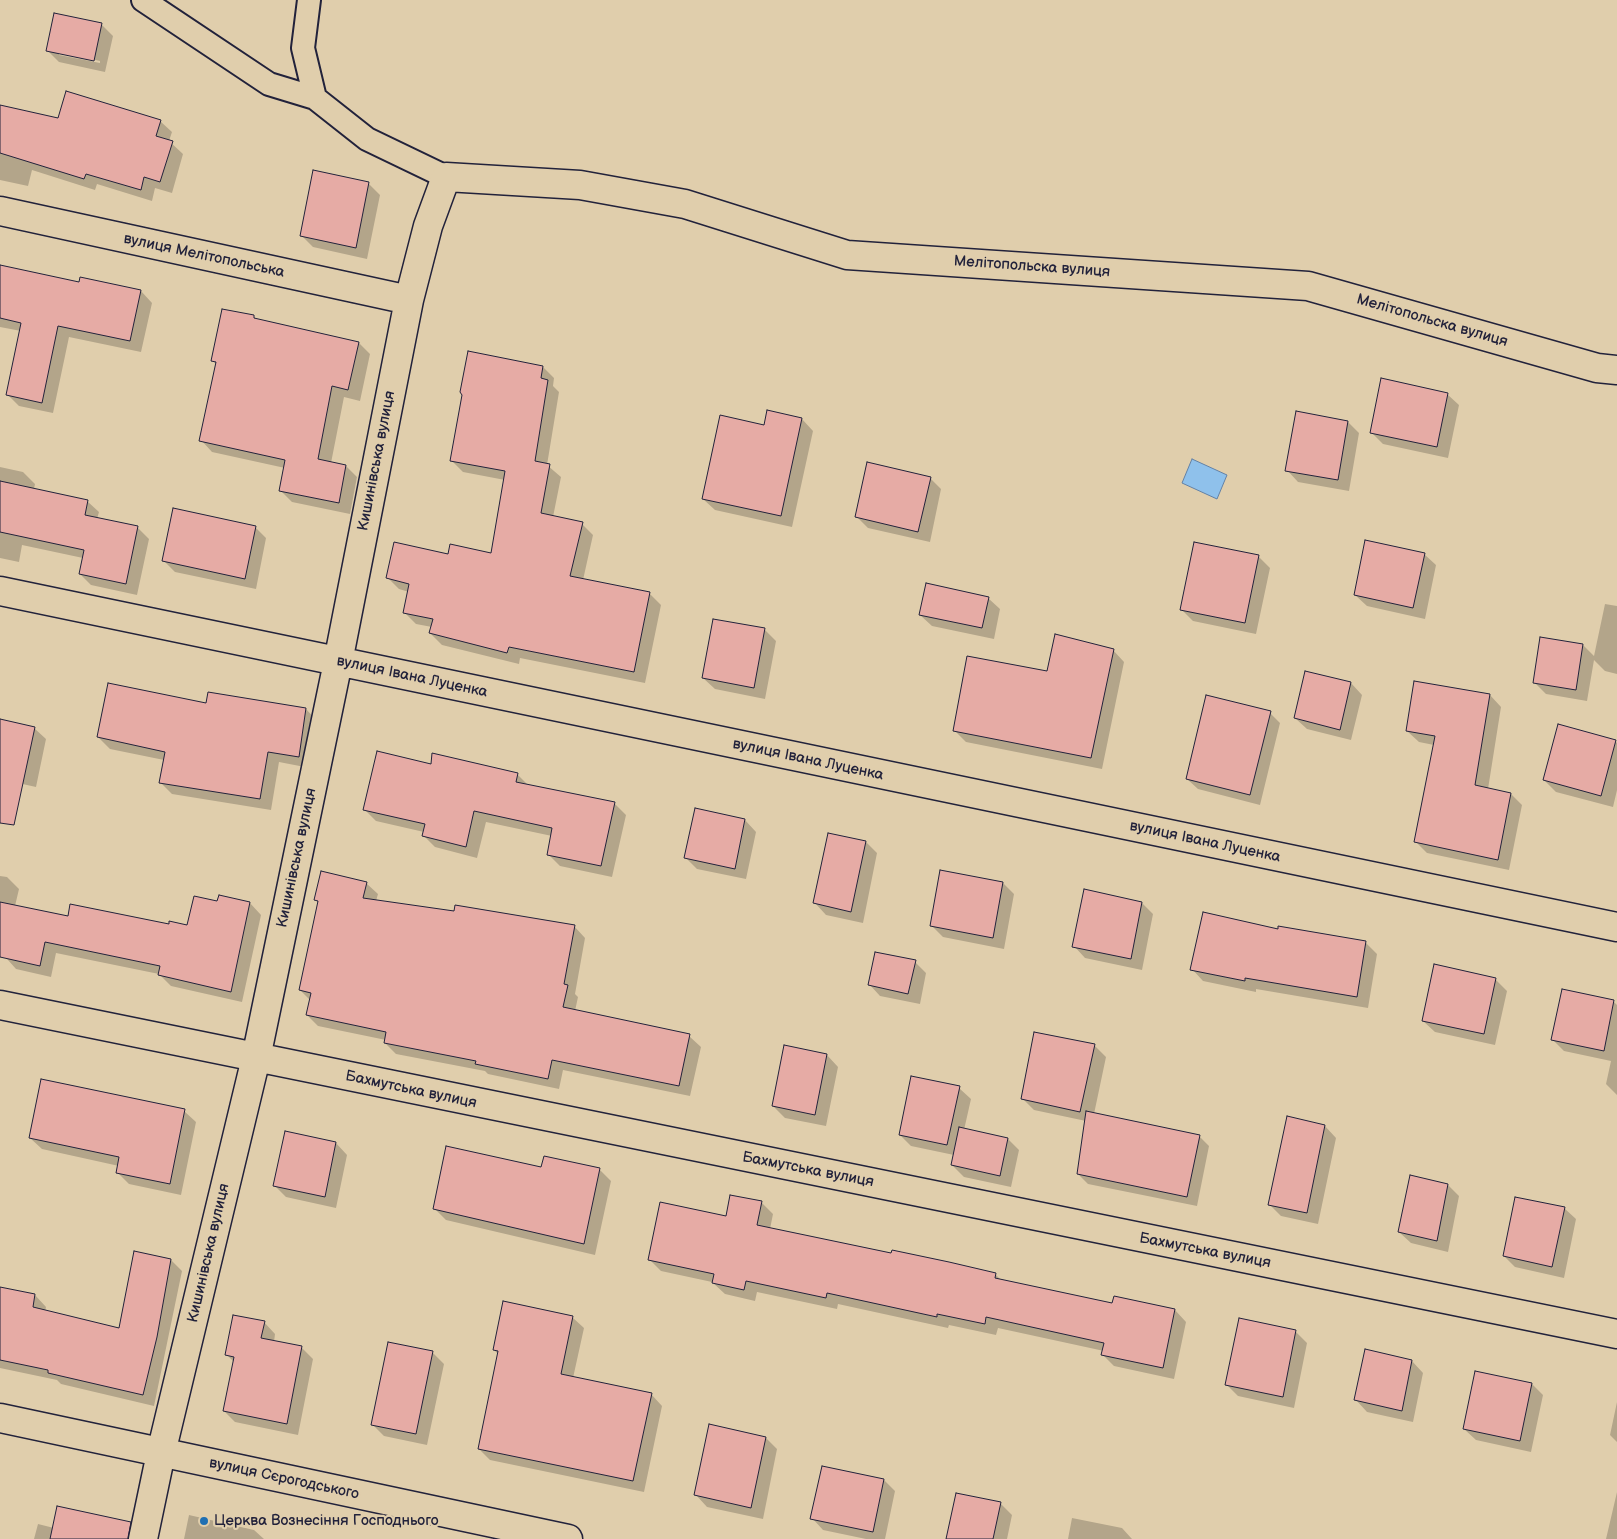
<!DOCTYPE html>
<meta charset="utf-8">
<style>
body{margin:0}
canvas{display:block;background:#e0ceac}
</style>
<canvas width="1617" height="1539"></canvas>
<script>
const ctx = document.querySelector('canvas').getContext('2d');
ctx.lineJoin = 'round';
function paint(path, color) {
  ctx.fillStyle = color;
  ctx.fill(path, 'evenodd');
}
function toPath(rows) {
  const path = new Path2D();
  for (const r of rows) {
    path.moveTo(r[0], r[1]);
    for (let i = 2; i < r.length; i += 2) path.lineTo(r[i], r[i + 1]);
  }
  return path;
}
function strokePath(path, color, width, dash) {
  ctx.strokeStyle = color;
  ctx.lineWidth = width;
  ctx.lineCap = dash ? 'butt' : 'round';
  ctx.setLineDash(dash || []);
  ctx.stroke(path);
}
function label(font, color, halo, rows, align = 'center') {
  ctx.font = font + ' "Balsamiq Sans",sans-serif';
  ctx.lineWidth = 4.5;
  ctx.setLineDash([]);
  ctx.textBaseline = 'middle';
  ctx.strokeStyle = halo;
  ctx.fillStyle = color;
  for (const [text, x, y, turn = 0] of rows) {
    ctx.save();
    ctx.translate(x, y);
    ctx.rotate((+turn || 0) * Math.PI / 180);
    ctx.textAlign = isNaN(turn) ? turn : align;
    if (halo) ctx.strokeText(text, 0, 0);
    ctx.fillText(text, 0, 0);
    ctx.restore();
  }
}
const water = toPath([
 [1192,459,1227,475,1217,499,1182,483,1192,459]
]);
paint(water, '#8fc1eb');
strokePath(water, '#6381a5', 1);
paint(toPath([
 [101,24,113,36,105,72,59,62,47,50],
 [59,52,100,61,100,63,59,55],
 [0,107,59,119,160,121,172,132,169,141,183,154,172,193,155,188,152,201,97,184,95,190,32,170,28,186,0,180],
 [314,172,369,184,380,195,367,259,313,247,301,235],
 [0,266,80,283,141,291,152,303,141,352,69,337,53,413,19,406,7,394,21,331,0,327],
 [254,317,257,320,359,343,370,354,360,401,344,397,331,463,346,466,357,477,350,514,292,502,280,490,285,468,212,452,201,440,217,365,213,361],
 [543,367,554,378,553,386,559,392,547,465,561,477,553,517,582,524,593,535,583,580,649,593,661,605,645,683,520,658,519,664,442,645,430,633,432,627,416,624,404,612,409,592,399,589,388,578,449,556,492,554,505,480,463,472,451,460],
 [1447,394,1459,405,1448,458,1383,444,1371,432],
 [802,419,813,431,792,527,715,510,703,499,765,427],
 [1348,422,1359,433,1349,491,1298,482,1287,470],
 [0,467,23,472,35,484,34,489,87,501,99,512,97,519,137,527,149,539,137,595,91,585,80,574,83,558,22,545,19,562,0,558],
 [930,478,941,489,930,542,868,528,857,517],
 [255,527,266,538,256,589,175,572,163,560],
 [1424,554,1436,565,1425,619,1367,606,1355,595],
 [1258,556,1270,568,1256,634,1193,621,1181,609],
 [988,598,1000,609,994,639,932,626,920,615],
 [1605,604,1617,606,1617,674,1605,671,1594,660,1587,701,1546,694,1535,683,1583,645,1594,656],
 [714,620,765,630,776,641,765,699,715,689,703,678],
 [1113,650,1124,662,1102,769,966,742,954,730,1048,672],
 [1306,672,1351,683,1362,695,1351,740,1307,729,1295,718],
 [1490,695,1501,707,1488,789,1511,794,1522,805,1509,870,1427,853,1415,841,1434,745,1419,742,1407,731],
 [207,705,306,709,317,721,310,768,279,762,271,810,172,794,161,783,164,760,110,749,98,737],
 [1270,713,1280,723,1260,805,1198,789,1187,779],
 [0,721,34,728,46,739,36,787,0,779],
 [1615,741,1617,743,1617,790,1613,807,1556,792,1544,780],
 [517,774,528,785,614,803,626,815,612,877,560,866,548,854,552,836,486,822,477,858,435,847,424,836,424,832,376,821,365,810],
 [696,810,745,820,756,832,746,879,697,869,686,858],
 [866,842,877,853,863,923,826,915,815,903],
 [0,876,7,877,19,889,15,906,69,918,188,927,218,903,220,897,250,903,261,915,242,1002,171,986,159,974,56,953,51,977,16,969,0,951],
 [366,883,378,894,376,901,574,926,585,938,575,994,578,997,575,1011,689,1036,701,1047,690,1096,563,1070,559,1089,488,1074,485,1071,396,1054,385,1043,386,1040,318,1026,307,1015,310,1000,300,990,318,903,316,900],
 [1003,883,1014,894,1004,949,943,937,931,925],
 [1085,891,1142,903,1153,914,1142,970,1085,958,1074,946],
 [1279,930,1366,943,1377,954,1368,1008,1256,989,1256,992,1203,981,1192,969],
 [915,962,926,973,920,1004,880,996,869,984],
 [1495,979,1507,991,1495,1045,1435,1032,1423,1021],
 [1614,1002,1617,1005,1617,1095,1606,1084,1611,1061,1564,1051,1553,1040],
 [1094,1045,1106,1057,1094,1114,1199,1136,1209,1146,1197,1206,1088,1184,1078,1174,1086,1121,1034,1110,1022,1098],
 [827,1055,838,1067,826,1126,785,1118,773,1106],
 [959,1088,971,1099,964,1130,1008,1139,1019,1150,1011,1187,964,1177,952,1165,954,1155,911,1146,900,1135],
 [184,1111,196,1122,181,1195,129,1184,117,1172,119,1166,42,1149,30,1138],
 [1325,1126,1336,1138,1318,1224,1281,1216,1269,1204],
 [336,1143,347,1155,336,1208,286,1197,275,1186],
 [542,1168,599,1169,611,1181,595,1255,446,1220,434,1208],
 [1448,1185,1459,1196,1448,1252,1411,1243,1399,1232],
 [762,1203,773,1214,770,1229,995,1274,1002,1281,1113,1304,1115,1298,1175,1310,1186,1322,1174,1379,1114,1366,1103,1355,1104,1351,998,1328,996,1335,949,1325,948,1328,838,1304,837,1309,757,1292,755,1301,725,1294,712,1282,661,1271,649,1259,727,1218],
 [1564,1208,1576,1219,1564,1278,1515,1267,1504,1256],
 [171,1260,182,1271,154,1406,61,1384,57,1380,0,1368,0,1288,35,1295,46,1307,45,1312,120,1329],
 [572,1317,584,1328,573,1378,651,1394,662,1406,644,1492,490,1460,479,1449,499,1355,494,1350],
 [264,1322,275,1334,274,1342,302,1348,313,1359,298,1435,235,1422,224,1411,234,1362,226,1354],
 [1296,1332,1307,1343,1294,1408,1238,1396,1226,1384],
 [1366,1351,1412,1361,1423,1373,1413,1422,1367,1412,1356,1400],
 [432,1352,444,1364,427,1445,384,1436,372,1424],
 [1532,1384,1543,1395,1531,1452,1476,1440,1464,1429],
 [1617,1402,1617,1442,1610,1435],
 [766,1438,777,1449,763,1519,707,1507,696,1495],
 [884,1480,895,1491,885,1539,866,1539,823,1530,812,1518],
 [1617,1492,1617,1539,1606,1539],
 [1000,1503,1012,1515,1007,1539,948,1539],
 [189,1515,254,1530,264,1539,184,1539],
 [1072,1518,1122,1528,1132,1539,1068,1539],
 [38,1524,54,1528,102,1539,34,1539]
]), '#0003');
const building = toPath([
 [54,13,102,23,94,61,46,51,54,13],
 [66,91,161,120,156,136,173,141,160,182,144,177,141,190,86,174,84,179,0,153,0,105,58,118,66,91],
 [313,170,369,182,356,248,300,236,313,170],
 [0,265,79,282,80,277,141,290,130,341,58,326,42,403,6,395,21,323,0,318,0,265],
 [222,309,254,315,254,318,359,342,348,390,332,386,318,459,346,465,339,503,279,491,285,460,199,441,216,362,211,361,222,309],
 [468,351,543,366,541,378,548,380,535,461,550,464,541,513,583,522,570,576,650,592,634,672,509,647,507,653,429,633,433,619,403,613,409,584,386,578,394,542,448,554,450,544,491,553,505,471,450,461,462,395,460,392,468,351],
 [1381,378,1448,393,1437,447,1370,433,1381,378],
 [767,410,802,418,781,516,702,499,720,415,764,425,767,410],
 [1296,411,1348,421,1338,480,1285,471,1296,411],
 [867,462,931,477,918,532,855,517,867,462],
 [0,481,88,500,85,515,138,526,126,584,79,574,84,550,0,532,0,481],
 [173,508,256,526,245,579,162,561,173,508],
 [1365,540,1425,553,1413,608,1354,595,1365,540],
 [1194,542,1259,555,1245,623,1180,610,1194,542],
 [926,583,989,597,982,628,919,615,926,583],
 [713,619,765,628,754,688,702,678,713,619],
 [1055,634,1114,649,1091,758,953,731,967,656,1047,671,1055,634],
 [1540,637,1583,644,1576,690,1533,683,1540,637],
 [1305,671,1351,682,1340,730,1294,718,1305,671],
 [1414,681,1490,694,1475,785,1511,793,1498,860,1414,842,1435,736,1406,731,1414,681],
 [108,683,206,703,208,692,306,708,299,757,268,752,260,799,159,783,165,752,97,737,108,683],
 [1206,695,1271,711,1250,795,1186,779,1206,695],
 [0,719,35,727,14,825,0,823,0,719],
 [1558,724,1616,740,1601,796,1543,780,1558,724],
 [377,751,431,764,432,753,518,773,516,782,615,802,601,866,547,855,552,828,474,811,466,847,422,836,425,824,363,810,377,751],
 [695,808,745,819,735,869,684,858,695,808],
 [828,833,866,841,851,912,813,903,828,833],
 [940,870,1003,882,993,938,930,926,940,870],
 [321,871,367,882,363,898,454,911,455,905,575,925,564,984,568,985,563,1007,690,1034,679,1086,552,1060,548,1079,475,1064,476,1061,384,1043,386,1032,306,1015,311,993,299,990,318,901,314,900,321,871],
 [1084,889,1142,902,1131,959,1072,947,1084,889],
 [219,895,250,902,231,992,158,975,160,966,45,942,40,966,0,957,0,902,68,916,70,904,169,924,169,921,187,925,194,896,217,901,219,895],
 [1203,912,1278,929,1278,926,1366,941,1357,997,1245,978,1245,981,1190,970,1203,912],
 [875,952,916,960,908,994,868,985,875,952],
 [1434,964,1496,978,1484,1034,1422,1021,1434,964],
 [1562,989,1614,1000,1604,1051,1551,1040,1562,989],
 [1034,1032,1095,1044,1080,1112,1021,1099,1034,1032],
 [784,1045,827,1054,815,1115,772,1106,784,1045],
 [911,1076,960,1086,947,1145,899,1135,911,1076],
 [41,1079,185,1109,170,1184,116,1173,119,1157,29,1138,41,1079],
 [1086,1111,1200,1135,1187,1197,1077,1174,1086,1111],
 [1287,1116,1325,1125,1307,1213,1268,1205,1287,1116],
 [959,1127,1008,1138,1000,1176,951,1165,959,1127],
 [285,1131,336,1142,325,1197,273,1186,285,1131],
 [446,1146,541,1167,544,1156,600,1168,584,1244,433,1209,446,1146],
 [1410,1175,1448,1184,1437,1241,1398,1232,1410,1175],
 [730,1195,762,1201,757,1225,891,1253,892,1250,949,1262,996,1273,995,1278,1112,1303,1114,1296,1175,1309,1163,1368,1101,1355,1104,1343,986,1317,985,1324,937,1314,937,1317,827,1293,826,1298,746,1281,744,1290,712,1283,714,1274,648,1260,660,1202,726,1216,730,1195],
 [1515,1197,1565,1207,1552,1267,1503,1256,1515,1197],
 [134,1251,171,1259,157,1337,143,1395,48,1373,48,1370,0,1360,0,1287,35,1294,33,1307,119,1328,134,1251],
 [503,1301,573,1316,561,1374,652,1393,633,1481,478,1449,498,1351,493,1350,503,1301],
 [233,1315,265,1321,261,1338,302,1346,287,1424,223,1411,234,1357,225,1355,233,1315],
 [1239,1318,1296,1330,1283,1397,1225,1385,1239,1318],
 [388,1342,433,1351,416,1434,371,1425,388,1342],
 [1365,1349,1412,1360,1402,1411,1354,1400,1365,1349],
 [1475,1371,1532,1383,1520,1441,1463,1429,1475,1371],
 [709,1424,766,1437,751,1508,694,1495,709,1424],
 [822,1466,884,1479,873,1532,810,1519,822,1466],
 [956,1493,1001,1502,993,1539,946,1539,956,1493],
 [57,1506,131,1522,128,1539,50,1539,57,1506]
]);
paint(building, '#e6aba5');
strokePath(building, '#22223b', 1);
const lane = toPath([
 [143,0,269,84,315,98],
 [309,0,303,48,315,98,367,139,446,177]
]);
const street = toPath([
 [0,211,409,300],
 [0,591,1617,927],
 [0,1005,1617,1334],
 [0,1418,568,1539],
 [143,1539,161,1453,256,1058,338,662,409,300,428,226,446,177,580,185,685,204,847,255,1308,286,1597,368,1617,370]
]);
strokePath(lane, '#22223b', 26);
strokePath(street, '#22223b', 31);
strokePath(lane, '#e0ceac', 22);
strokePath(street, '#e0ceac', 28);
for (const [x, y, r, color] of [
 [204,1521,5,"#1f6fb2"]
]) {
  const dot = new Path2D();
  dot.arc(x, y, r, 0, 2 * Math.PI);
  ctx.fillStyle = color;
  ctx.fill(dot);
  strokePath(dot, '#e0ceac', 2);
}
label('15px', '#22223b', '#e0ceac', [
 ["вулиця Мелітопольська",204,256,12],
 ["Мелітопольска вулиця",1032,267,4],
 ["Мелітопольска вулиця",1432,321,16],
 ["Кишинівська вулиця",377,461,-79],
 ["вулиця Івана Луценка",412,677,12],
 ["вулиця Івана Луценка",808,760,12],
 ["вулиця Івана Луценка",1205,842,12],
 ["Кишинівська вулиця",297,858,-78],
 ["Бахмутська вулиця",411,1090,12],
 ["Бахмутська вулиця",808,1170,11],
 ["Бахмутська вулиця",1205,1251,11],
 ["Кишинівська вулиця",209,1253,-77],
 ["вулиця Сєрогодського",284,1479,12]
]);
label('15px', '#22223b', '#e0ceac', [
 ["Церква Вознесіння Господнього",214,1521]
], 'left');
</script>
